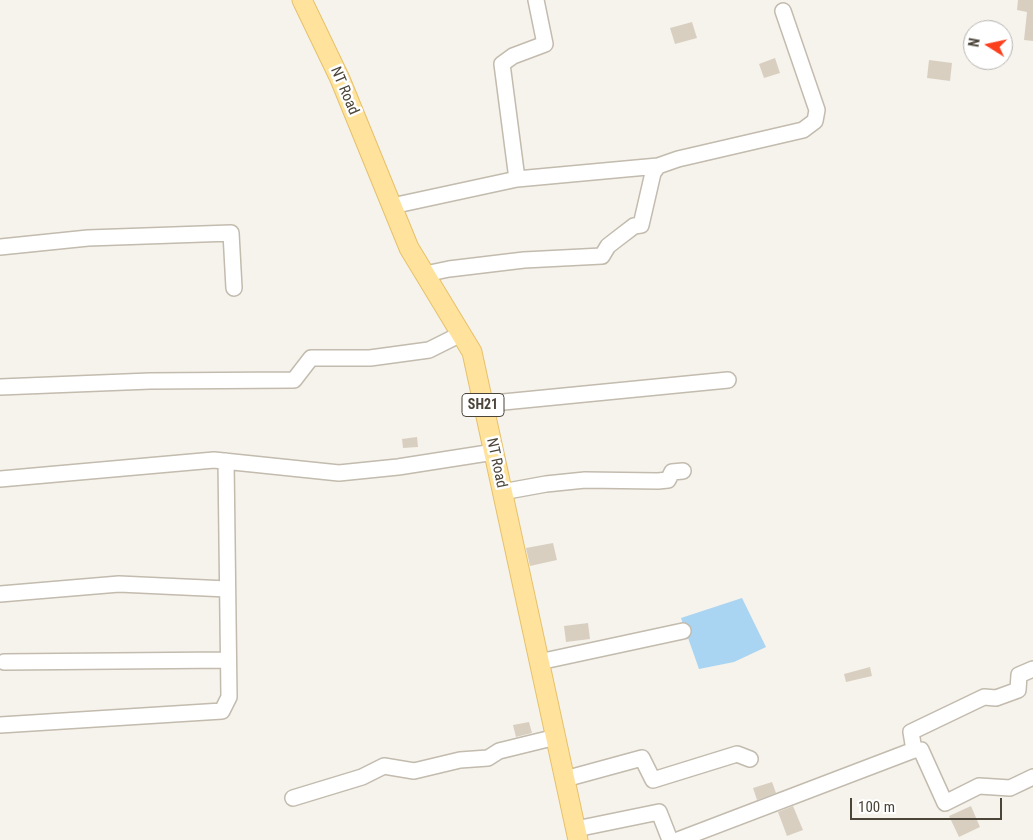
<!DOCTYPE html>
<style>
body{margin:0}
#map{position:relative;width:1033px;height:840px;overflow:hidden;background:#f6f3ec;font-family:"Roboto Condensed",sans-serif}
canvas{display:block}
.north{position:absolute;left:963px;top:20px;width:50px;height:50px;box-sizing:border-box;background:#fff;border:1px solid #b7b4b0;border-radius:50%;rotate:280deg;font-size:14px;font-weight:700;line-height:20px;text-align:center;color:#4b4439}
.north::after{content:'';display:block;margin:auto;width:18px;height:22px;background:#fc3f1d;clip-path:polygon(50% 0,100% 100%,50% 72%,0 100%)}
.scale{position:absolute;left:850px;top:798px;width:152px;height:22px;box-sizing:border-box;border:2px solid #4b4439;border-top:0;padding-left:6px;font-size:15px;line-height:18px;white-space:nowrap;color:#4b4439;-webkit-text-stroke:4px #fff;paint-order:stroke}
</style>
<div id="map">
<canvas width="1033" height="840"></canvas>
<div class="north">N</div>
<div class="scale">100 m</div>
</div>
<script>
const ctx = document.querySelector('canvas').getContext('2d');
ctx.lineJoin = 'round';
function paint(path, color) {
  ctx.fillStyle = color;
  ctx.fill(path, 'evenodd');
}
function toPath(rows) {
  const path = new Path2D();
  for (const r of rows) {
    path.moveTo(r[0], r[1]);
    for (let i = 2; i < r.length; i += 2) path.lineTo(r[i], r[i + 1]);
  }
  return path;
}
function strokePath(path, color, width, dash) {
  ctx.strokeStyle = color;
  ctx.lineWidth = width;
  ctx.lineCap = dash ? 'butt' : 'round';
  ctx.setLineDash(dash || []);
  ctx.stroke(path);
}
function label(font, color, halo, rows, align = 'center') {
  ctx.font = font + ' "Roboto Condensed",sans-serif';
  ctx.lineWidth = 5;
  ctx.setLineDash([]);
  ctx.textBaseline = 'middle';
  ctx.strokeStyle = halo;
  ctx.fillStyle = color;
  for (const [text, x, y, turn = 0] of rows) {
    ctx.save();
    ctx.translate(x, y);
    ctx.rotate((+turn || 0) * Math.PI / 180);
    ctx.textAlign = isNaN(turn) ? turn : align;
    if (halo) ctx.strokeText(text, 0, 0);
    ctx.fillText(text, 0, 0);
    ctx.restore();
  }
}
paint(toPath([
 [742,598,766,647,734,662,699,669,681,618]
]), '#a9d4f2');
paint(toPath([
 [1018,0,1033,0,1033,41,1024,40,1027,12,1017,10],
 [692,22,697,38,675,44,670,28],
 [775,58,780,73,764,78,759,64],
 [929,60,952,63,950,81,927,78],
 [417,437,418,447,403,448,402,439],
 [553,543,557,560,530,566,526,548],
 [588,623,590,639,566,642,564,626],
 [870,667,872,676,846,682,844,674],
 [529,722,532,733,516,737,513,725],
 [772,782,776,793,757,800,753,788],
 [793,806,803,830,787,836,778,812],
 [971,806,980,827,959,837,949,816]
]), '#d8cfc1');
const minor = toPath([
 [517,179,658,166],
 [392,206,517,179,502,64,513,56,545,44,536,0],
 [0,247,88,238,231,233,234,288],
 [425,274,449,269,524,260,602,256,608,246,617,239,634,226,641,225,653,173,658,166,678,159,803,130,815,121,817,110,783,11],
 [0,387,150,381,294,380,311,358,370,358,429,350,461,334],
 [483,404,728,380],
 [0,479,214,460,339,473,398,467,494,452],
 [502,492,546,484,585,480,658,481,668,480,672,472,683,471],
 [0,594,119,584,227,589],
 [4,662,227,660],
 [539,662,683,631],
 [0,725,222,711,229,697,226,461],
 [914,750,911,732,984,697,996,698,1018,690,1019,675,1033,669],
 [565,779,642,758,653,780,737,754,750,759],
 [293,798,362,777,384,766,414,771,460,760,488,758,499,751,556,737],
 [576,829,659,812,670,840],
 [678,840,914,750,921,750,945,803,979,786,1010,788,1033,777]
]);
const major = toPath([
 [302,0,340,79,409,248,472,352,578,840]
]);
strokePath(minor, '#c2bbae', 18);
strokePath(major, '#e6c16a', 21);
strokePath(minor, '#fff', 15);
strokePath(major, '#ffe39c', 19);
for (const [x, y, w] of [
 [483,405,42]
]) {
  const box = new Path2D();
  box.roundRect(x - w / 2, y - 11.5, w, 23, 4);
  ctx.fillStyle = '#fff';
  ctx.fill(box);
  strokePath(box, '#4b4439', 1);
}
label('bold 14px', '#4b4439', null, [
 ["SH21",483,405]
]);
label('15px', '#4b4439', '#fff', [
 ["NT Road",344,91,67],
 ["NT Road",496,463,78]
]);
</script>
